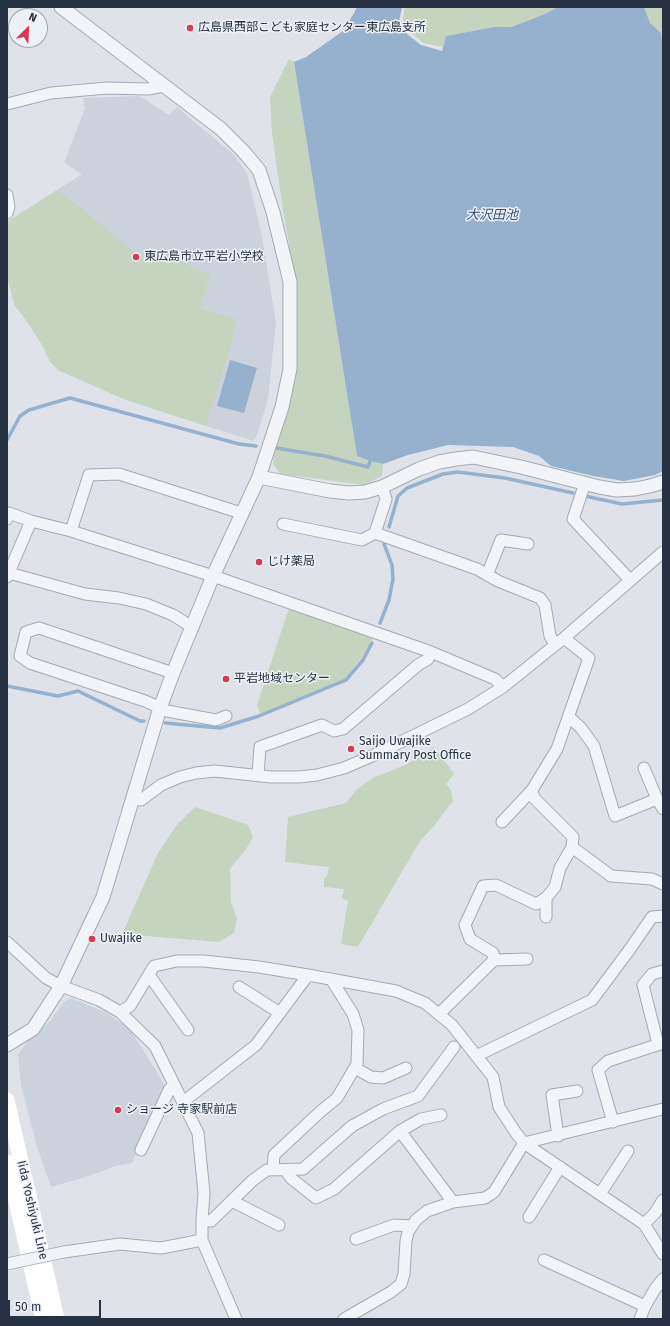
<!DOCTYPE html>
<meta charset="utf-8">
<style>
body{margin:0}
#map{position:relative;width:670px;height:1326px;overflow:hidden;background:#dfe3e9;font-family:"Fira Sans",sans-serif}
canvas{display:block}
.frame{position:absolute;inset:0;border:8px solid #263142;pointer-events:none}
.north{position:absolute;left:8px;top:8px;width:40px;height:40px;box-sizing:border-box;background:#eef2f7;border:1px solid #9ea5af;border-radius:50%;rotate:24deg;font-size:11px;font-weight:700;line-height:16px;text-align:center;color:#263142}
.north::after{content:'';display:block;margin:auto;width:14px;height:18px;background:#db3752;clip-path:polygon(50% 0,100% 100%,50% 72%,0 100%)}
.scale{position:absolute;left:8px;top:1300px;width:93px;height:18px;box-sizing:border-box;border:2px solid #263142;border-top:0;padding-left:5px;font-size:12px;line-height:14px;white-space:nowrap;color:#263142;-webkit-text-stroke:3px #eef2f7;paint-order:stroke}
</style>
<div id="map">
<canvas width="670" height="1326"></canvas>
<div class="frame"></div>
<div class="north">N</div>
<div class="scale">50 m</div>
</div>
<script>
const ctx = document.querySelector('canvas').getContext('2d');
ctx.lineJoin = 'round';
function paint(path, color) {
  ctx.fillStyle = color;
  ctx.fill(path, 'evenodd');
}
function toPath(rows) {
  const path = new Path2D();
  for (const r of rows) {
    path.moveTo(r[0], r[1]);
    for (let i = 2; i < r.length; i += 2) path.lineTo(r[i], r[i + 1]);
  }
  return path;
}
function strokePath(path, color, width, dash) {
  ctx.strokeStyle = color;
  ctx.lineWidth = width;
  ctx.lineCap = dash ? 'butt' : 'round';
  ctx.setLineDash(dash || []);
  ctx.stroke(path);
}
function label(font, color, halo, rows, align = 'center') {
  ctx.font = font + ' "Fira Sans","Noto Sans JP",sans-serif';
  ctx.lineWidth = 3;
  ctx.setLineDash([]);
  ctx.textBaseline = 'middle';
  ctx.strokeStyle = halo;
  ctx.fillStyle = color;
  for (const [text, x, y, turn = 0] of rows) {
    ctx.save();
    ctx.translate(x, y);
    ctx.rotate((+turn || 0) * Math.PI / 180);
    ctx.textAlign = isNaN(turn) ? turn : align;
    if (halo) ctx.strokeText(text, 0, 0);
    ctx.fillText(text, 0, 0);
    ctx.restore();
  }
}
paint(toPath([
 [139,96,169,115,177,107,234,155,247,173,262,236,276,323,268,399,257,435,253,441,126,400,58,370,50,361,41,343,26,320,15,306,7,277,7,222,82,174,64,163,85,108,83,98],
 [71,998,105,1012,130,1029,168,1090,132,1163,115,1166,92,1175,51,1187,37,1147,21,1085,18,1054,27,1042,50,1021,64,1002]
]), '#ccd2dc');
paint(toPath([
 [405,7,558,7,545,14,510,27,494,27,446,36,443,47,423,43,402,25],
 [644,7,663,7,663,47,661,33,650,23],
 [289,59,294,62,357,456,370,461,383,464,382,476,364,485,280,474,273,464,274,454,282,430,292,376,295,291,289,244,283,211,272,133,270,97],
 [57,190,82,209,148,263,163,246,193,268,210,275,200,308,237,319,230,349,206,426,126,400,58,370,50,361,41,343,26,320,15,306,7,277,7,222],
 [289,608,373,637,368,649,344,680,260,714,257,705],
 [434,747,454,774,446,784,451,790,453,801,433,827,420,841,358,947,341,944,348,901,342,898,344,889,324,887,324,878,327,876,329,867,285,862,288,817,346,803,357,789,373,778,407,764],
 [195,807,248,825,253,837,246,849,230,869,231,902,237,918,234,933,219,942,122,934,158,853,176,826]
]), '#c5d4bf');
paint(toPath([
 [357,7,402,7,398,27,421,45,442,51,446,36,494,27,511,27,545,14,558,7,644,7,650,23,661,33,663,47,663,471,655,475,624,481,593,476,551,466,539,456,513,447,448,445,408,455,383,464,370,461,357,456,294,62,306,57,343,31,354,13],
 [230,360,257,368,244,413,217,406]
]), '#96b1cd');
strokePath(toPath([
 [7,440,20,416,29,410,70,398,239,444,256,446],
 [276,448,325,456,368,467,370,461],
 [585,496,622,504,663,500],
 [389,527,398,496,407,488,443,474,458,472,505,478,573,493],
 [380,623,389,600,393,579,392,565,384,544],
 [7,686,58,696,78,691,140,721,144,721],
 [165,723,220,728,259,716,346,680,363,660,372,643]
]), '#96b1cd', 3.5);
const minor = toPath([
 [7,104,51,93,107,88,148,89,164,86],
 [7,195,9,207,7,213],
 [585,483,573,519,630,580],
 [382,487,386,499,375,533,477,569,498,581,540,598,545,605,550,636,555,644],
 [7,519,9,513,31,521],
 [283,524,362,540,375,533],
 [71,531,89,475,119,474,241,513],
 [9,573,85,594,119,598,146,604,173,615,192,627],
 [487,575,501,540,528,544],
 [7,577,31,521,71,531,213,576,431,652,495,679,503,687],
 [173,673,39,628,26,632,20,656,30,663,145,701,167,711,216,720,226,716],
 [569,717,581,728,594,746,615,816,657,799,644,768],
 [258,775,260,747,322,725,334,731,343,729,418,665,428,659,431,652],
 [133,799,141,800,161,785,180,777,196,773,215,771,271,777,299,777,317,775,344,768,372,756,468,709,503,687,564,638,663,552],
 [657,799,663,809],
 [502,822,532,790],
 [572,847,611,876,652,879,663,884],
 [546,917,546,898],
 [7,942,46,978,61,986,99,1000,120,1012,155,1046,198,1133,204,1193,202,1220,202,1240,236,1319],
 [494,960,527,959],
 [149,975,188,1030],
 [239,987,280,1013],
 [120,1012,130,1006,154,966,177,961,204,961,259,967,308,975,396,991,425,1003,452,1025,493,1077,499,1107,516,1133,524,1143,644,1224,663,1254],
 [439,1014,494,960,493,953,470,939,465,925,483,886,496,885,536,904,546,898,555,887,560,868,572,847,573,837,534,798,532,790,557,749,589,658,564,638],
 [658,1044,643,985,652,974,663,971],
 [476,1056,592,1000,630,949,652,917,663,916],
 [355,1068,371,1077,383,1078,406,1068],
 [183,1102,256,1045,308,975],
 [613,1122,598,1070,608,1061,663,1043],
 [400,1131,453,1202],
 [558,1136,552,1095,577,1091],
 [141,1150,169,1090,174,1085],
 [273,1170,274,1155,321,1111,337,1098,357,1064,358,1030,353,1014,331,979],
 [285,1170,292,1179,316,1198,334,1189,400,1131,421,1119,441,1115],
 [600,1194,628,1151],
 [232,1201,279,1225],
 [529,1217,560,1167],
 [202,1220,211,1221,253,1180,267,1170,303,1169,352,1126,383,1109,418,1096,454,1047],
 [644,1224,655,1213,663,1200],
 [356,1239,394,1225,412,1226],
 [64,1252,120,1244,161,1248,202,1240],
 [544,1260,645,1306],
 [344,1319,391,1292,401,1284,404,1274,406,1241,408,1232,416,1220,427,1211,453,1202,485,1198,494,1192,524,1143,663,1109],
 [640,1319,645,1306,655,1289,663,1279]
]);
const tertiary = toPath([
 [259,477,330,491,349,493,365,492,382,487,419,469,439,462,456,459,473,457,521,467,599,487,617,490,635,489,650,486,663,482],
 [7,1045,33,1029,35,1026,61,986,103,897,160,708,173,673,213,576,259,477,282,407,290,369,290,282,273,212,259,170,243,151,221,129,61,7]
]);
strokePath(minor, '#a4aab4', 13);
strokePath(tertiary, '#a4aab4', 15);
strokePath(minor, '#f2f4f7', 11);
strokePath(tertiary, '#f2f4f7', 13);
strokePath(toPath([
 [7,1100,57,1319],
 [7,1162,43,1319]
]), '#fff', 15);
const minorBridge = toPath([
 [7,1264,64,1252]
]);
strokePath(minorBridge, '#a4aab4', 13, []);
strokePath(minorBridge, '#f2f4f7', 11);
for (const [x, y, r, color] of [
 [190,28,4,"#db3752"],
 [136,257,4,"#db3752"],
 [259,562,4,"#db3752"],
 [226,679,4,"#db3752"],
 [351,749,4,"#db3752"],
 [92,939,4,"#db3752"],
 [118,1110,4,"#db3752"]
]) {
  const dot = new Path2D();
  dot.arc(x, y, r, 0, 2 * Math.PI);
  ctx.fillStyle = color;
  ctx.fill(dot);
  strokePath(dot, '#eef2f7', 1.5);
}
label('12px', '#263142', '#eef2f7', [
 ["広島県西部こども家庭センター東広島支所",198,28],
 ["東広島市立平岩小学校",144,257],
 ["じけ薬局",267,562],
 ["平岩地域センター",234,679],
 ["Saijo Uwajike",359,742],
 ["Summary Post Office",359,756],
 ["Uwajike",100,939],
 ["ショージ 寺家駅前店",126,1110]
], 'left');
label('12px', '#263142', '#eef2f7', [
 ["Iida Yoshiyuki Line",32,1210,77]
]);
label('italic 13px', '#2c507a', '#eef2f7', [
 ["大沢田池",492,215]
]);
</script>
